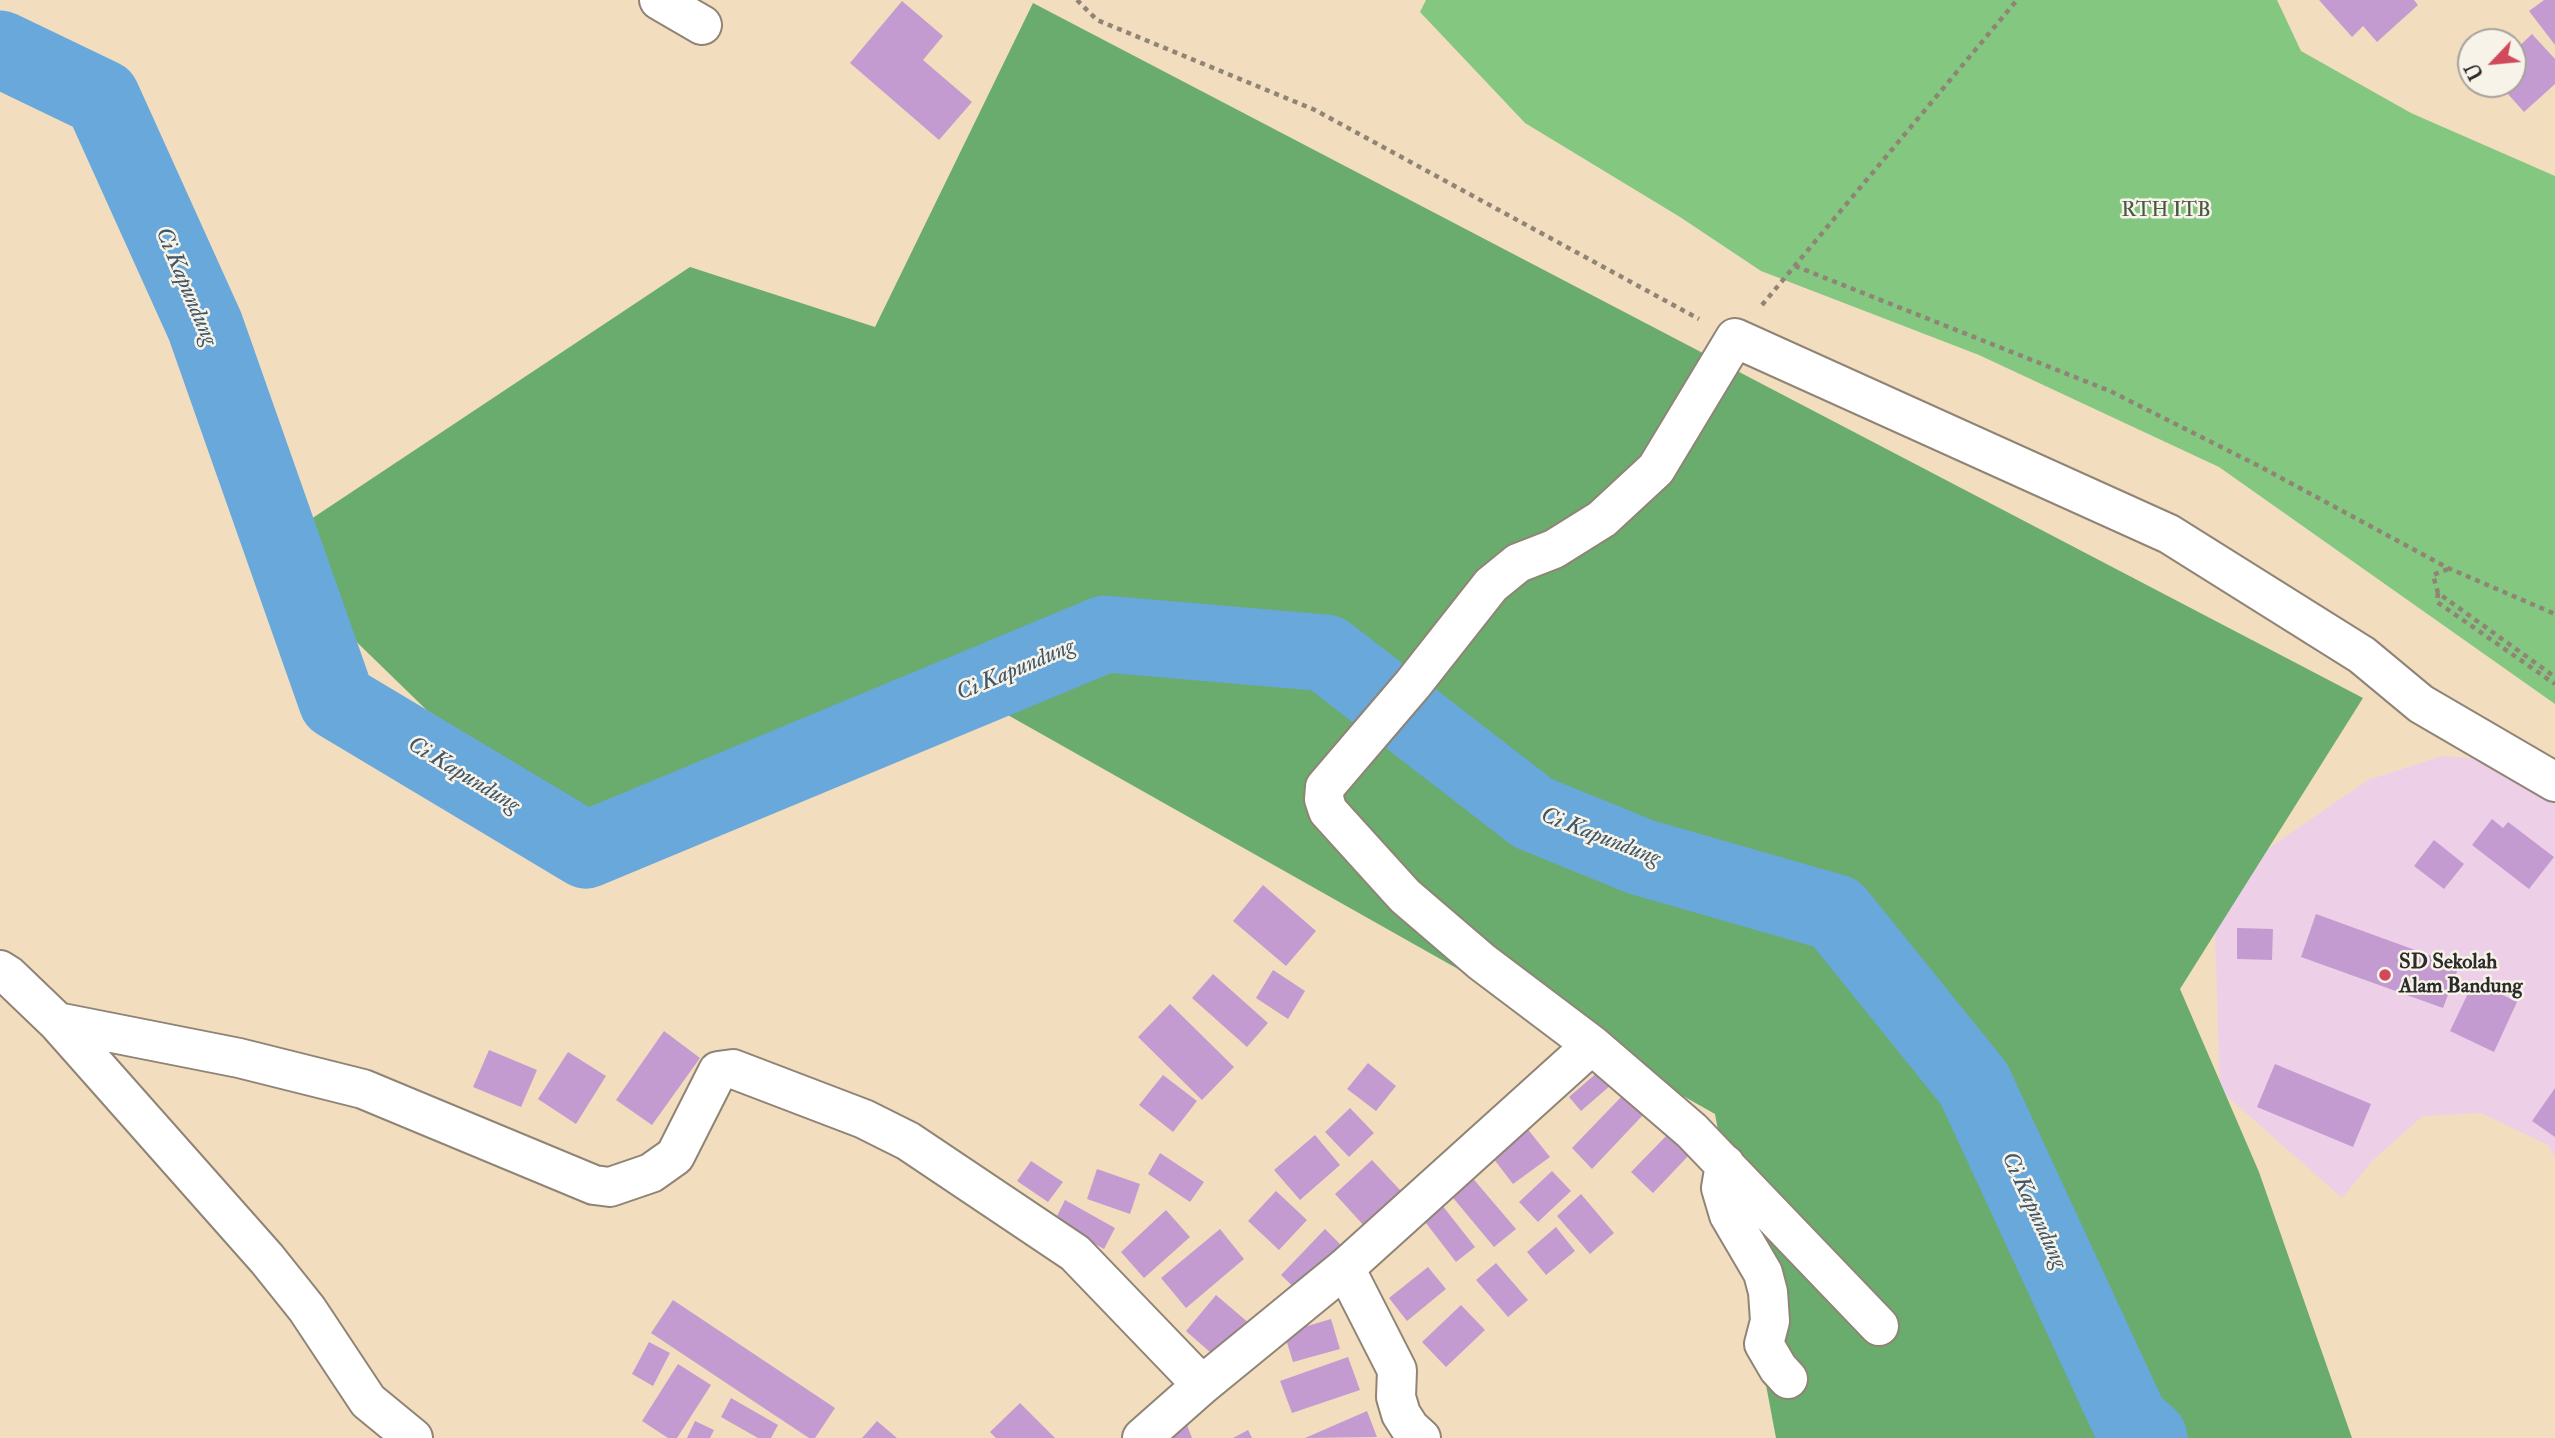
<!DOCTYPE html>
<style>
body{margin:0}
#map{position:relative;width:2555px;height:1438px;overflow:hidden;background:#f3ddbf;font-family:"IM FELL Double Pica",serif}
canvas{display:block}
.north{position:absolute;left:2457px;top:28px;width:70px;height:70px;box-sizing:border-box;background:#f7f3e8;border:2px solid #a5a39c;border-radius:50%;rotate:244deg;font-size:19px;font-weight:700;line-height:28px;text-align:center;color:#2b2b2b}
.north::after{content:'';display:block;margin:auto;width:24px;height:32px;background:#d1495b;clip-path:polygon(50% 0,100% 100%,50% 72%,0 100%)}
</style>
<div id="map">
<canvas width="2555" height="1438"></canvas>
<div class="north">U</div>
</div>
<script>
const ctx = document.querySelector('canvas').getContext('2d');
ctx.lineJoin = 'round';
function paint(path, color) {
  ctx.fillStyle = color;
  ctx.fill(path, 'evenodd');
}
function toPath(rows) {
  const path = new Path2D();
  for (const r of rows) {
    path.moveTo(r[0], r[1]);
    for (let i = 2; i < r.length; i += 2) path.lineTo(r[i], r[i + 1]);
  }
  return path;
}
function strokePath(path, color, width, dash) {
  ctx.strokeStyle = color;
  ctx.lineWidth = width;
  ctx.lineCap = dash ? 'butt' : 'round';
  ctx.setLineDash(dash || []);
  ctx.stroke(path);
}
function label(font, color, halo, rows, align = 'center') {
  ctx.font = font + ' "IM FELL Double Pica",serif';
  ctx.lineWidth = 5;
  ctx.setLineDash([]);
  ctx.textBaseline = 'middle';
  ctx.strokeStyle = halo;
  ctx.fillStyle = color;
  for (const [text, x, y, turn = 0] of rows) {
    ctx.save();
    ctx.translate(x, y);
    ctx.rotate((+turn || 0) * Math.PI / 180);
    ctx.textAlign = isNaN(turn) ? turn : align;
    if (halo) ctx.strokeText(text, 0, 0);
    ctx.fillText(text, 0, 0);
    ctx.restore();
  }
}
paint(toPath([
 [2442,756,2486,759,2555,800,2555,1157,2548,1145,2481,1113,2423,1116,2373,1160,2342,1198,2220,1090,2215,932,2266,850,2368,780]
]), '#edd0e8');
paint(toPath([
 [1426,0,2277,0,2301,51,2411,113,2555,176,2555,704,2219,467,1979,355,1761,271,1680,217,1525,123,1420,12]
]), '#83c780');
paint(toPath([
 [1033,3,2363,698,2180,989,2259,1172,2352,1438,1776,1438,1715,1114,944,679,547,827,263,551,690,267,875,327]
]), '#6aac6e');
strokePath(toPath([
 [0,49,102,98,205,326,337,701,586,850,1105,634,1326,653,1533,813,1641,857,1836,913,1974,1084,2130,1421,2149,1438]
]), '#68a8db', 77);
paint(toPath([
 [2319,0,2414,0,2418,5,2377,42,2363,26,2352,37],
 [2544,0,2555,0,2555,45,2529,11],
 [902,1,943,36,923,60,972,102,939,140,850,63],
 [2532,34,2555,59,2555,84,2524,112,2499,84,2513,84,2513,52],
 [2492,819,2503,828,2508,822,2554,857,2529,889,2472,845],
 [2434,840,2464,864,2444,889,2414,866],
 [1263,885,1316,931,1286,966,1233,921],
 [2316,914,2459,966,2443,1008,2301,957],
 [2237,928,2273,929,2272,960,2237,959],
 [1273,970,1305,991,1288,1019,1256,998],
 [1213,974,1268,1023,1247,1047,1192,998],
 [2474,981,2517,1002,2494,1052,2450,1031],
 [1170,1004,1234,1067,1202,1100,1138,1037],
 [664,1031,700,1058,652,1125,616,1100],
 [489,1050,537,1070,521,1107,473,1087],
 [568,1052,606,1076,576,1124,538,1099],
 [1368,1063,1396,1086,1376,1111,1347,1089],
 [2275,1064,2371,1104,2353,1147,2257,1107],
 [1599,1071,1611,1085,1581,1111,1569,1097],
 [1163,1075,1197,1101,1173,1132,1139,1105],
 [2555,1088,2555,1137,2532,1121],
 [1623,1095,1643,1115,1592,1169,1572,1148],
 [1350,1108,1374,1133,1349,1157,1325,1132],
 [1526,1127,1550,1157,1513,1184,1490,1154],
 [1670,1132,1691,1153,1653,1193,1631,1172],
 [1315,1135,1340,1165,1300,1200,1274,1170],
 [1160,1153,1204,1182,1190,1202,1148,1174],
 [1372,1160,1413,1204,1376,1239,1335,1194],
 [1031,1161,1063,1182,1048,1202,1017,1181],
 [1097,1169,1140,1184,1130,1214,1087,1199],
 [1552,1171,1571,1191,1538,1222,1519,1202],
 [1470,1175,1516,1229,1494,1247,1449,1193],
 [1276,1191,1307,1220,1279,1250,1248,1221],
 [1581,1194,1614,1233,1590,1254,1557,1216],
 [1065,1200,1115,1228,1104,1249,1054,1222],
 [1438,1200,1475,1247,1456,1262,1419,1214],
 [1166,1210,1190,1237,1144,1278,1121,1252],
 [1556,1227,1575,1251,1546,1275,1527,1252],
 [1220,1229,1244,1259,1186,1308,1161,1278],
 [1325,1229,1347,1251,1304,1297,1281,1275],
 [1496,1263,1528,1300,1508,1317,1476,1280],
 [1428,1267,1446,1289,1407,1321,1389,1298],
 [1216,1295,1250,1324,1219,1360,1186,1331],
 [673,1300,835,1408,815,1438,809,1438,651,1333],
 [1461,1305,1485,1330,1446,1367,1422,1342],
 [1331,1319,1340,1349,1293,1362,1284,1333],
 [649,1342,670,1353,653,1386,632,1374],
 [1348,1357,1360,1390,1292,1413,1280,1381],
 [678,1364,711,1385,677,1438,668,1438,642,1421],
 [731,1398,778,1425,771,1438,758,1438,721,1417],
 [1020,1403,1055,1438,996,1438,990,1432],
 [1367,1411,1377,1437,1305,1438],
 [1185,1420,1192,1438,1159,1438],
 [695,1421,714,1430,710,1438,687,1438],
 [877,1421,897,1438,862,1438],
 [1248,1430,1252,1438,1233,1438]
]), '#c39bd0');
const minor = toPath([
 [659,0,702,25],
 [0,970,8,975,57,1022,267,1259,307,1309,368,1401,413,1438],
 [57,1022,239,1058,363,1089,594,1185,610,1187,651,1173,675,1156,718,1071,733,1069,864,1119,908,1141,1075,1253,1202,1385],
 [1725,1164,1721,1188,1729,1215,1763,1273,1768,1292,1770,1321,1764,1344,1778,1368,1788,1379],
 [1345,1268,1397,1370,1396,1397,1401,1414,1410,1428,1421,1438],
 [1879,1326,1692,1131,1592,1045,1482,962,1405,896,1328,811,1324,799,1325,787,1413,684,1491,585,1518,563,1554,549,1602,519,1656,469,1735,338,2169,534,2362,655,2421,704,2555,782],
 [1142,1438,1202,1385,1345,1268,1592,1045]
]);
strokePath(minor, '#8f8475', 42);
strokePath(toPath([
 [1077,0,1097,20,1315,110,1699,319],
 [1795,266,2110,391,2259,466,2448,568,2555,614],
 [1762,305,2017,0],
 [2448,569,2433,575,2438,593,2555,677],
 [2438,593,2437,602,2555,684]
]), '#8f8475', 4.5, [5, 5]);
strokePath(minor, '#fff', 38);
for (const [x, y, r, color] of [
 [2385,975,7,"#d1495b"]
]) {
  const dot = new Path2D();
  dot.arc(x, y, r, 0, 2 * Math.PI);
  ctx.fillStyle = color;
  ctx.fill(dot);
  strokePath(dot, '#f7f3e8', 2.5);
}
label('21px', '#455a44', '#f7f3e8', [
 ["RTH ITB",2166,211]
]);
label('bold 21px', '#2b2b2b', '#f7f3e8', [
 ["SD Sekolah",2399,963],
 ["Alam Bandung",2399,987]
], 'left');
label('italic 23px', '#405769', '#f7f3e8', [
 ["Ci Kapundung",185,287,67],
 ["Ci Kapundung",1016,671,-23],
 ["Ci Kapundung",463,776,31],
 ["Ci Kapundung",1600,838,21],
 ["Ci Kapundung",2033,1211,65]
]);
</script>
